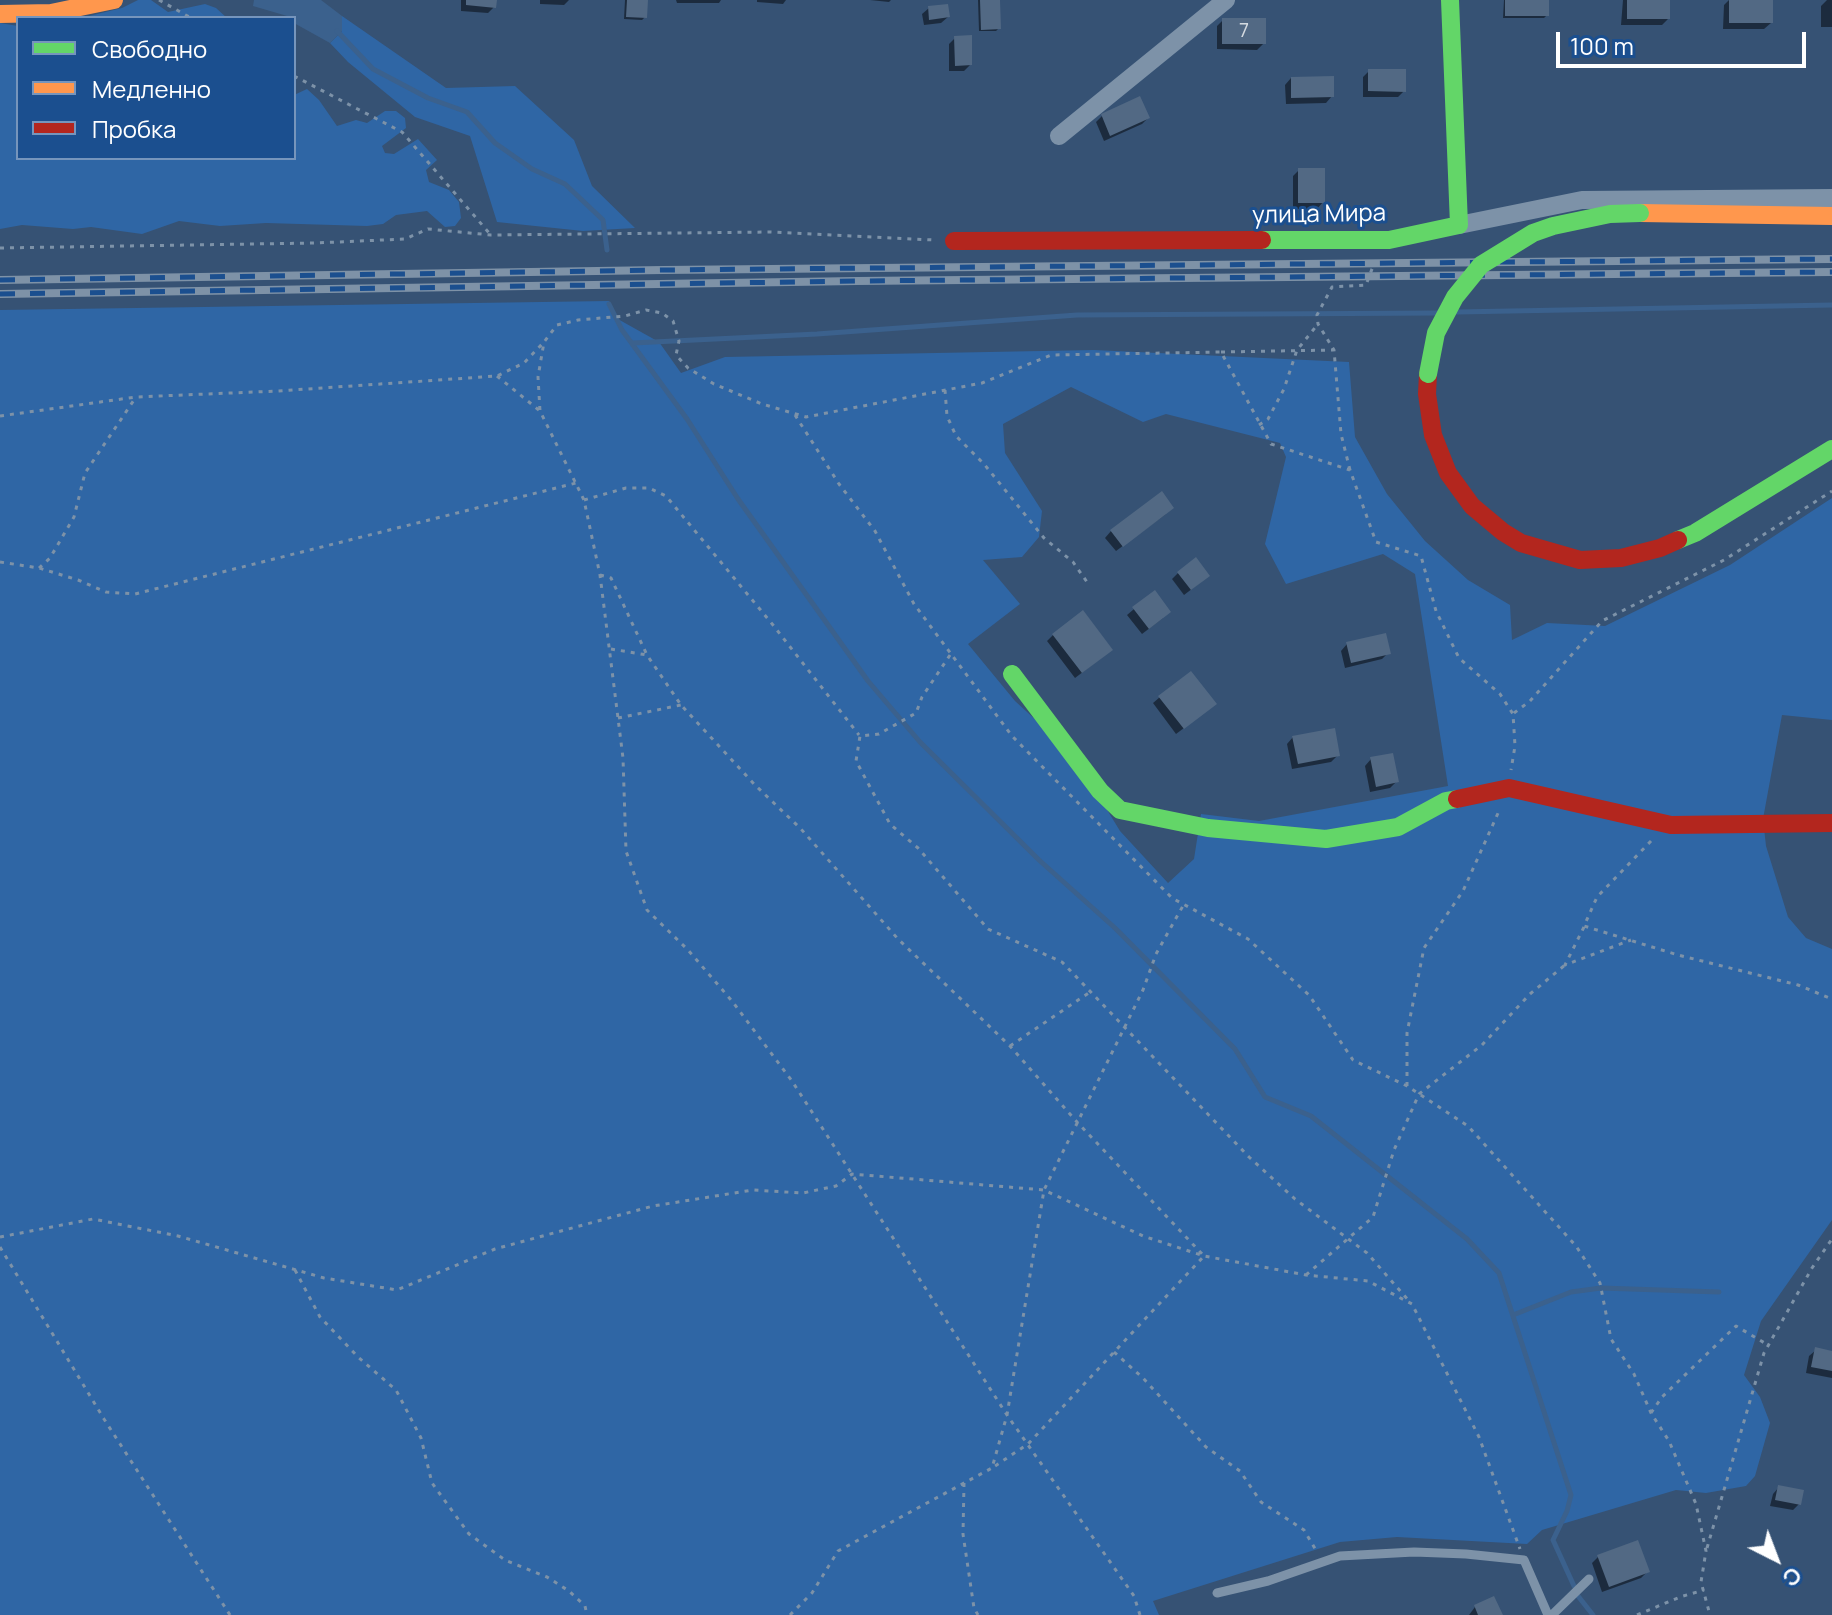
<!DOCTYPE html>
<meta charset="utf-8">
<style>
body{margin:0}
#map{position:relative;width:1832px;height:1615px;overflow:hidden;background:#365274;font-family:Manrope,sans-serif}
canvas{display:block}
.legend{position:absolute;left:16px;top:16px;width:280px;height:144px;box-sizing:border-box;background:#1b4f8f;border:2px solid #7695bc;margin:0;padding:10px 14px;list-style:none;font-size:24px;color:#fff}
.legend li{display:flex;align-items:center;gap:16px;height:40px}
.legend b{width:40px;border:2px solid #7695bc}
.north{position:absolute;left:1736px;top:1519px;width:80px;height:80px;-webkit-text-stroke:6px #1b4f8f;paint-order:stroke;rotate:138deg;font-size:22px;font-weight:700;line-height:32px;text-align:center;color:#fff}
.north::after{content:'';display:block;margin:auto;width:28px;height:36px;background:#fff;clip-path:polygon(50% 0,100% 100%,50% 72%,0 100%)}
.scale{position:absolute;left:1556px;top:32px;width:250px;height:36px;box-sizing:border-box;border:4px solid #fff;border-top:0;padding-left:10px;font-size:24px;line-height:28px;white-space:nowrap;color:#fff;-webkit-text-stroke:6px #1b4f8f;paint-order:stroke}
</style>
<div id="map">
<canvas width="1832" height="1615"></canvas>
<ul class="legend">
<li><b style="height:10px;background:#63d668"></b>Свободно</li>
<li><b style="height:10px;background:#ff974d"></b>Медленно</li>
<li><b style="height:10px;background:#b3261e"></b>Пробка</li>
</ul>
<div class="north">С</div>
<div class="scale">100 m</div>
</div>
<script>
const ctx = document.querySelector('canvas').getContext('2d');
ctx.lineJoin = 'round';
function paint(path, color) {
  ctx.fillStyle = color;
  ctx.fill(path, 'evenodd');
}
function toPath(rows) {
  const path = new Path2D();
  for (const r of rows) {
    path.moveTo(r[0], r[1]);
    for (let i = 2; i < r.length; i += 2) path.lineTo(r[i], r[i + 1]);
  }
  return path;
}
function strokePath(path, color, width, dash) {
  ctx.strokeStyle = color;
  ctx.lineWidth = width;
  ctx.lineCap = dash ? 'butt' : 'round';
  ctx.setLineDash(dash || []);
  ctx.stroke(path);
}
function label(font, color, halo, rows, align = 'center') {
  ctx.font = font + ' Manrope,sans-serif';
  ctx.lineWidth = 6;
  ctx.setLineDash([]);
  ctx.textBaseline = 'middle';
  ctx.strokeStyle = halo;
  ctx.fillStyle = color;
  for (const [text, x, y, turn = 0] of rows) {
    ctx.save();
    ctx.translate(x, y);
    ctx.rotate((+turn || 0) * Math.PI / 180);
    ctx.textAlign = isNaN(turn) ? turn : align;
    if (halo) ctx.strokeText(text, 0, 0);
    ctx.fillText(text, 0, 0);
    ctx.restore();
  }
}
paint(toPath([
 [138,0,151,0,168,12,205,4,216,8,227,18,81,18,122,8],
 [342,16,446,88,515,86,574,140,592,186,635,228,583,231,497,222,470,136,415,117,348,62,330,43,342,31],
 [0,23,18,26,18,158,294,158,294,95,307,89,319,100,337,126,356,120,367,123,385,111,396,111,405,118,406,128,382,146,385,153,394,154,418,139,437,160,426,170,429,182,449,190,459,202,461,218,455,226,445,227,427,211,396,215,383,224,367,226,266,223,220,226,179,221,142,234,91,227,73,229,22,225,0,229],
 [609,301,616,318,659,342,681,373,725,357,1094,350,1349,362,1355,437,1387,494,1425,541,1468,580,1510,605,1512,640,1547,623,1605,626,1730,565,1832,498,1832,720,1782,715,1763,819,1766,846,1788,917,1806,938,1832,949,1832,1220,1761,1321,1744,1375,1760,1397,1770,1423,1755,1476,1746,1486,1706,1493,1676,1490,1542,1530,1527,1544,1397,1537,1340,1542,1153,1601,1159,1615,0,1615,0,310],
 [1071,387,1143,422,1166,414,1280,443,1286,457,1265,544,1286,584,1383,554,1415,574,1448,786,1259,821,1201,814,1194,859,1168,883,1120,831,1095,790,1050,733,1015,701,968,644,1020,604,983,560,1022,557,1039,537,1042,511,1005,453,1003,424]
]), '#2f66a5');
paint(toPath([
 [254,0,321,0,342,16,342,31,330,43,294,23,294,18,253,6]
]), '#3b618d');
paint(toPath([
 [461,0,495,0,494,7,488,13,461,11],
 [540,0,569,0,564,5,540,4],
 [625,0,646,0,645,17,642,20,624,19],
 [676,0,721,0,719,3,677,3],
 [757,0,786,0,783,4,757,2],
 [870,0,891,0,889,2],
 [978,0,998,0,999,28,996,31,979,31],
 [1504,0,1547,0,1547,15,1544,18,1503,18],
 [1623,0,1668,0,1668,19,1662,25,1621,25],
 [1729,0,1771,0,1771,23,1764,29,1723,29,1724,5],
 [1827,0,1832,0,1832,27,1821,27,1821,6],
 [929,8,948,17,941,23,924,25,922,14],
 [1223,20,1264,43,1257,50,1217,49,1217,26],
 [955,38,970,65,964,71,949,71,949,44],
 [1369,71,1404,91,1398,97,1363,97,1363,77],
 [1291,78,1332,96,1326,103,1286,104,1285,85],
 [1102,116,1148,118,1142,124,1104,141,1096,122],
 [1299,170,1323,202,1317,209,1293,209,1293,176],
 [1166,514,1116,551,1105,538,1111,531],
 [1178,573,1201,582,1184,595,1172,579],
 [1154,592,1163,618,1142,634,1127,615],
 [1053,635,1104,656,1075,678,1047,641],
 [1347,644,1388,653,1382,659,1345,668,1341,651],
 [1160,697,1208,710,1176,734,1153,703],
 [1293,737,1338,755,1331,762,1292,769,1287,744],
 [1371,759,1397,781,1390,788,1370,792,1365,766],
 [1816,1350,1832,1353,1832,1378,1806,1373,1809,1356],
 [1779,1487,1799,1504,1793,1510,1770,1506,1773,1494],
 [1598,1557,1647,1572,1641,1578,1602,1592,1592,1563],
 [1493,1598,1501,1615,1469,1615,1475,1607]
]), '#0007');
strokePath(toPath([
 [337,31,373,69,428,98,467,112,495,143,532,169,565,184,603,220,607,250],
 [609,304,622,330,687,419,738,499,868,681,920,742,1039,860,1115,928,1235,1049,1265,1097,1311,1116,1467,1239,1499,1273,1571,1495,1567,1511,1553,1540,1574,1586],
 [1457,312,1832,305],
 [633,343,817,334,1077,315,1439,313],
 [1513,1315,1571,1292,1601,1288,1719,1292],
 [1578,1596,1593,1615]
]), '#3b618d', 5);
paint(toPath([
 [466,0,497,0,496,8,466,5],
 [627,0,648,0,647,18,626,17],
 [980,0,1000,0,1001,29,981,30],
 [1505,0,1549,0,1549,16,1505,16],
 [1627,0,1670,0,1670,19,1627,19],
 [1729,0,1773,0,1773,23,1729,23],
 [948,4,950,17,929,20,928,6],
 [1222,18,1266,18,1266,44,1222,44],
 [972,35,972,65,955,66,954,36],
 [1368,69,1406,69,1406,92,1368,91],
 [1334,76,1334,97,1291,98,1291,77],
 [1140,96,1150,118,1110,136,1101,114],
 [1298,168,1325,168,1325,203,1298,203],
 [1162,491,1174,508,1123,547,1110,530],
 [1196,557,1210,576,1191,590,1177,572],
 [1155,590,1171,612,1149,629,1132,607],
 [1083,610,1113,650,1082,673,1052,634],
 [1386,633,1391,654,1351,663,1346,642],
 [1191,671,1217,704,1184,729,1158,696],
 [1335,728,1340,756,1298,764,1292,736],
 [1393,753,1399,782,1376,787,1370,757],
 [1815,1347,1832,1351,1832,1371,1811,1367],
 [1778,1485,1804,1490,1801,1505,1775,1500],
 [1638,1540,1650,1572,1609,1587,1597,1555],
 [1494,1596,1503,1615,1478,1615,1474,1605]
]), '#526984');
strokePath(toPath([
 [159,0,191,18],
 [294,76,402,132,490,234],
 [0,248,315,243,405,239,428,229,491,235,770,232,934,240],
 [1221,352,1334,350],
 [497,376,540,411],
 [945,390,947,416,956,436,984,464,1044,538,1073,562,1087,582],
 [795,415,839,484,875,531,914,604,1012,736,1172,898,1248,939,1309,995,1353,1060,1407,1086,1468,1126,1576,1246,1600,1283,1611,1339,1634,1374,1651,1413,1669,1441,1696,1504,1706,1551,1701,1582,1710,1615],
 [0,416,136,397,278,391,497,376,524,363,544,342],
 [1259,425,1268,419,1284,389,1297,350,1318,324],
 [1350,470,1341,434,1334,350,1318,324,1317,315,1332,287,1366,285,1375,261],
 [584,500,626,488,649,488,666,496,773,625,859,735],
 [0,562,39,568,78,580,106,592,135,594,576,483],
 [39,568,50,558,74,517,85,473,136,397],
 [600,575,611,578,647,655,681,705,755,785,801,829,898,939,1010,1046,1077,1122,1204,1256,1028,1444,992,1468],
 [611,649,647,655],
 [950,655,922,697,916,713,879,734,860,736,856,761,890,824,918,848,988,929,1062,962,1249,1157,1295,1199,1367,1253,1410,1302],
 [1514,713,1530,701,1602,621,1724,560,1832,491],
 [618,718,681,705],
 [1651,841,1597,897,1584,926,1678,955,1798,985,1832,999],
 [1584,927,1565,965,1631,940],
 [1010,1046,1090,992],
 [1407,1086,1407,1033,1424,948,1463,891,1499,811],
 [0,1237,93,1219,178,1236,324,1278,397,1290,495,1249,653,1206,753,1190,803,1193,836,1186,852,1174,1044,1190,1143,1236,1204,1256,1306,1275,1368,1281,1412,1304,1479,1437,1520,1549],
 [0,1247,104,1419,230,1615],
 [295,1270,320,1317,358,1357,396,1390,421,1438,432,1483,469,1534,505,1560,547,1577,569,1591,585,1606,587,1615],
 [1306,1275,1373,1217,1394,1150,1419,1094,1482,1045,1530,994,1565,965],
 [1114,1352,1143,1378,1206,1447,1240,1471,1261,1502,1304,1530,1317,1552],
 [1651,1413,1662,1397,1736,1326,1768,1345],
 [964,1483,963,1534,974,1608,978,1615],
 [1707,1548,1764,1353,1812,1268,1832,1239],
 [790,1615,812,1593,838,1551,992,1468,1007,1415,1044,1190,1143,990,1156,954,1184,904],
 [1140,1615,1134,1596,1007,1415,792,1081,732,1001,688,950,647,910,626,851,623,758,600,575,584,500,540,411,538,377,544,342,557,325,578,320,625,316,646,310,662,313,673,321,679,341,676,355,688,368,714,384,762,404,806,417,982,383,1051,355,1221,352,1271,444,1350,470,1376,542,1421,556,1436,611,1459,658,1500,694,1513,714,1515,746,1511,770],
 [1637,1615,1680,1597,1704,1590]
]), '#7d92a8', 3, [4, 6]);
strokePath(toPath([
 [1217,1593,1268,1581,1340,1556,1414,1552,1466,1554,1524,1560,1548,1615],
 [1552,1615,1589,1579]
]), '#7d92a8', 9);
strokePath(toPath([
 [1059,136,1226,0],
 [1459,225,1582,200,1832,198]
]), '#7d92a8', 18);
strokePath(toPath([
 [1262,240,1389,240,1459,225,1450,0],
 [1678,540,1695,533,1832,449],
 [1012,674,1100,791,1120,810,1208,828,1326,839,1398,827,1446,801,1457,799]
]), '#63d668', 18);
strokePath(toPath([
 [0,14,51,13,114,0],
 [1640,213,1832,216]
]), '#ff974d', 18);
strokePath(toPath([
 [954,241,1262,240],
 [1428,374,1427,394,1433,435,1448,473,1472,506,1503,532,1521,543,1580,560,1621,558,1660,548,1678,540],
 [1457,799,1509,788,1671,825,1832,823]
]), '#b3261e', 18);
const rail = toPath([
 [0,280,663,270,1832,259],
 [0,294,857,281,1832,272]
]);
strokePath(rail, '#7e92a7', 8);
strokePath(rail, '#1b4f8f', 5, [15]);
strokePath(toPath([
 [1428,374,1436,333,1455,297,1481,265,1533,233,1553,226,1610,214,1640,213]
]), '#63d668', 18);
label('20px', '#d4dae0', null, [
 ["7",1244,31]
]);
label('24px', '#fff', '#1b4f8f', [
 ["улица Мира",1319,215,-1]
]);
</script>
